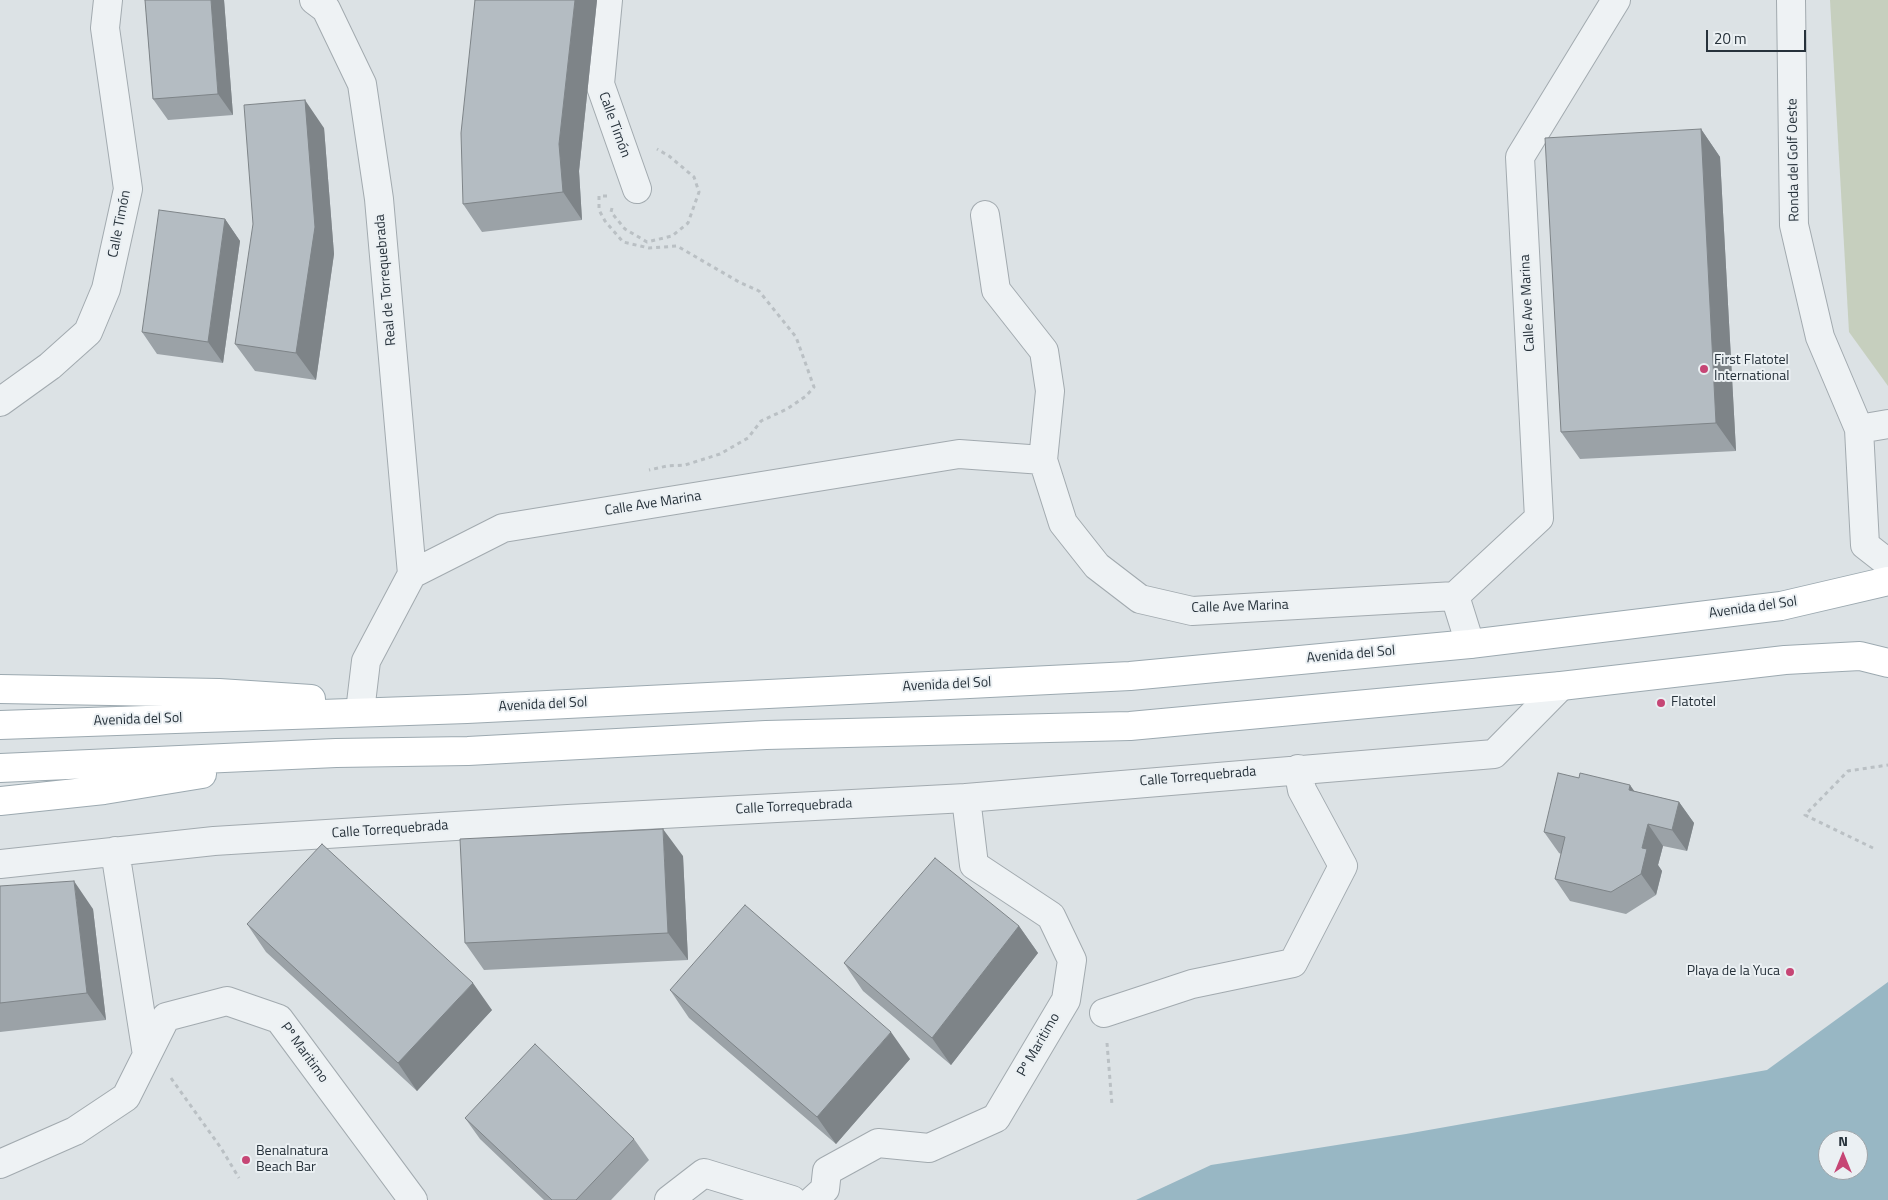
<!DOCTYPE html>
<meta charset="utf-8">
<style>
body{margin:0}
#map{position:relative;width:1888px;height:1200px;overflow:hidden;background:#dce2e5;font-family:"Titillium Web",sans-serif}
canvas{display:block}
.north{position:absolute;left:1818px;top:1130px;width:50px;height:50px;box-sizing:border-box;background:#ebf0f3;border:1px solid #9da4a9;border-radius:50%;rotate:0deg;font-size:14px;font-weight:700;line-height:20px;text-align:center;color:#27323b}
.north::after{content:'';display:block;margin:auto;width:18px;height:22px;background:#c64675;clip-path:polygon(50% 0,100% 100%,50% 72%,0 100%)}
.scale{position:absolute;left:1706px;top:30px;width:100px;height:22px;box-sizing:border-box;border:2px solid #27323b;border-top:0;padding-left:6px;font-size:15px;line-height:18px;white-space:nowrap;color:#27323b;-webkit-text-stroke:4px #ebf0f3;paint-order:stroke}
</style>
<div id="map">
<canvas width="1888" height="1200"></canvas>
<div class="north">N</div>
<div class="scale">20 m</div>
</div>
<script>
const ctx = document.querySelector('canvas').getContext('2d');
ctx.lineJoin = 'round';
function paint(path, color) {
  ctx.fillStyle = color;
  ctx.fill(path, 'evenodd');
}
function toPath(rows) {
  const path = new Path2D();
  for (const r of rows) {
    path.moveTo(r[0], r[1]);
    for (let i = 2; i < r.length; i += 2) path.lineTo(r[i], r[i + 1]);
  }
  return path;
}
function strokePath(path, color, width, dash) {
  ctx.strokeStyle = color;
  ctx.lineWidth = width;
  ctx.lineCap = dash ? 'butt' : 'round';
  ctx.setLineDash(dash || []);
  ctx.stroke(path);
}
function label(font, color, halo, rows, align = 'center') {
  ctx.font = font + ' "Titillium Web",sans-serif';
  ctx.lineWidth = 4;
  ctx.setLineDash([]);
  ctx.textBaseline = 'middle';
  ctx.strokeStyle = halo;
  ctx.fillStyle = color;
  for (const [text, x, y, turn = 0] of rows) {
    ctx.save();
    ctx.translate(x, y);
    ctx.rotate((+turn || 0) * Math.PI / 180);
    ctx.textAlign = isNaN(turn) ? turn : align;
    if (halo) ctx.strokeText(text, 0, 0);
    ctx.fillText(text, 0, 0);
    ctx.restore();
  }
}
paint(toPath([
 [1830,0,1888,0,1888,386,1849,332]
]), '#c6cfbe');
paint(toPath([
 [1888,982,1888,1200,1136,1200,1211,1165,1406,1134,1767,1070],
 [1828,1140,1858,1140,1858,1170,1828,1170]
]), '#98b7c4');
const minor = toPath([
 [314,0,326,9,362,84,379,199,412,574],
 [608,0,600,84,637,189],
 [1791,0,1794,225,1820,337,1859,429,1865,545,1888,563],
 [985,215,996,290,1044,351,1050,391,1043,460],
 [0,402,50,366,88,332,106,289,128,189,105,28,108,0],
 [1859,429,1888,424],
 [1455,596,1470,644],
 [361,703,366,661,412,574,503,528,959,454,1043,460,1063,523,1097,566,1140,599,1192,611,1455,596,1539,518,1520,157,1616,0],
 [115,851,147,1055],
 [0,864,214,841,568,819,966,798,1494,754,1561,686],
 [1104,1013,1192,984,1293,963,1343,866,1302,790,1298,769],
 [0,1164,75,1131,126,1097,166,1017,227,1001,279,1019,413,1200],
 [669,1200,704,1173,792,1200],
 [813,1200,825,1189,827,1171,878,1143,929,1148,996,1118,1066,1000,1072,960,1051,916,974,865,966,798]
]);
const major = toPath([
 [0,689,219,693,311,699],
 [0,725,467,709,1130,676,1470,644,1781,606,1888,581],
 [0,768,336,753,468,751,766,735,1130,726,1561,686,1785,660,1860,656,1888,663],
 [0,801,104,790,202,774]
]);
strokePath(minor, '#a2aaaf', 30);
strokePath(major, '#9ca9b0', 30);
strokePath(toPath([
 [607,196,599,196,599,210,605,221,623,242,649,248,677,246,739,282,759,291,796,337,814,387,806,396,787,409,761,421,748,438,720,454,685,465,667,466,649,470],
 [612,208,611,212,625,229,647,242,672,236,688,223,699,192,694,177,669,156,657,149],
 [1873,848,1805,815,1848,771,1888,765],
 [1107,1043,1112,1105],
 [171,1078,221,1148,239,1178]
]), '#bac0c4', 3, [4, 4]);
strokePath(minor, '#eef2f4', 28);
strokePath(major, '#fff', 28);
paint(toPath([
 [145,0,224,0,233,115,168,120,153,99],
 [475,0,597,0,579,171,582,220,482,232,463,204],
 [324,128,334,254,316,380,255,371,235,344],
 [1701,129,1720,157,1736,451,1580,459,1561,432],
 [225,219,240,241,223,363,157,354,142,332],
 [1634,791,1679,802,1694,823,1687,851,1663,846,1658,865,1662,871,1656,895,1626,914,1570,901,1555,879,1561,854,1559,853,1544,832],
 [683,856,688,960,484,970,465,943],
 [0,886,93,909,106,1020,0,1032],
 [247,924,492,1010,417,1091,266,952],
 [1019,926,1038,953,951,1065,863,991,844,963],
 [670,990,910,1059,836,1144,689,1018],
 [465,1118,634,1139,649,1160,611,1200,544,1200,480,1139]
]), '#9ba2a7');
paint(toPath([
 [211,0,224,0,233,115,218,94],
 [575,0,597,0,579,171,582,220,563,192,559,144],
 [305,100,324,128,334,254,316,380,296,353],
 [1701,129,1720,157,1736,451,1716,423],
 [225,219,240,241,223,363,208,342],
 [1630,785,1645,806,1629,790],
 [1679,802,1694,823,1687,851,1672,830],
 [1648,824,1663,846,1658,865,1662,871,1656,895,1641,874,1642,848],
 [663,829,683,856,688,960,668,933],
 [74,881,93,909,106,1020,87,993],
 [1019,926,1038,953,951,1065,932,1038],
 [473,983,492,1010,417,1091,398,1063],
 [891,1032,910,1059,836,1144,817,1117]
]), '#7e8488');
const building = toPath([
 [145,0,211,0,218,94,153,99,145,0],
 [475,0,575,0,559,144,563,192,463,204,461,133,475,0],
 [305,100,315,227,296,353,235,344,253,224,244,105,305,100],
 [1701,129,1716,423,1561,432,1545,138,1701,129],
 [159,210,225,219,208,342,142,332,159,210],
 [1558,773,1579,778,1580,773,1630,785,1629,790,1679,802,1672,830,1648,824,1642,848,1647,849,1641,874,1611,892,1555,879,1565,837,1544,832,1558,773],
 [663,829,668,933,465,943,460,839,663,829],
 [322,844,473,983,398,1063,247,924,322,844],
 [935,858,1019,926,932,1038,844,963,935,858],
 [74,881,87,993,0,1003,0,886,74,881],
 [745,905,891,1032,817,1117,670,990,745,905],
 [535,1044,634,1139,576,1200,552,1200,465,1118,535,1044]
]);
paint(building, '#b4bcc2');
strokePath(building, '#7e8488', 1);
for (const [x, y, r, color] of [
 [1704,369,5,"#c64675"],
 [1661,703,5,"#c64675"],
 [1790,972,5,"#c64675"],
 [246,1160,5,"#c64675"]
]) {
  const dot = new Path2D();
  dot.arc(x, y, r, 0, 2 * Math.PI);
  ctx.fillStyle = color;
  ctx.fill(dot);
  strokePath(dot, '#ebf0f3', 2);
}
label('14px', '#27323b', '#ebf0f3', [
 ["Calle Timón",614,125,70],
 ["Ronda del Golf Oeste",1794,160,-91],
 ["Calle Timón",120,224,-79],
 ["Real de Torrequebrada",386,280,-95],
 ["Calle Ave Marina",1528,303,-93],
 ["Calle Ave Marina",653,504,-9],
 ["Calle Ave Marina",1240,607,-2],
 ["Avenida del Sol",1753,608,-8],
 ["Avenida del Sol",1351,655,-5],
 ["Avenida del Sol",947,685,-3],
 ["Avenida del Sol",543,705,-3],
 ["Avenida del Sol",138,720,-2],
 ["Calle Torrequebrada",1198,777,-5],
 ["Calle Torrequebrada",794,807,-3],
 ["Calle Torrequebrada",390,830,-4],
 ["Pº Maritimo",1039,1045,-60],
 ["Pº Maritimo",304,1053,54]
]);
label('14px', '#27323b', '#ebf0f3', [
 ["First Flatotel",1714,361],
 ["International",1714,377],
 ["Flatotel",1671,703],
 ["Playa de la Yuca",1780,972,"right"],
 ["Benalnatura",256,1152],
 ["Beach Bar",256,1168]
], 'left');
</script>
